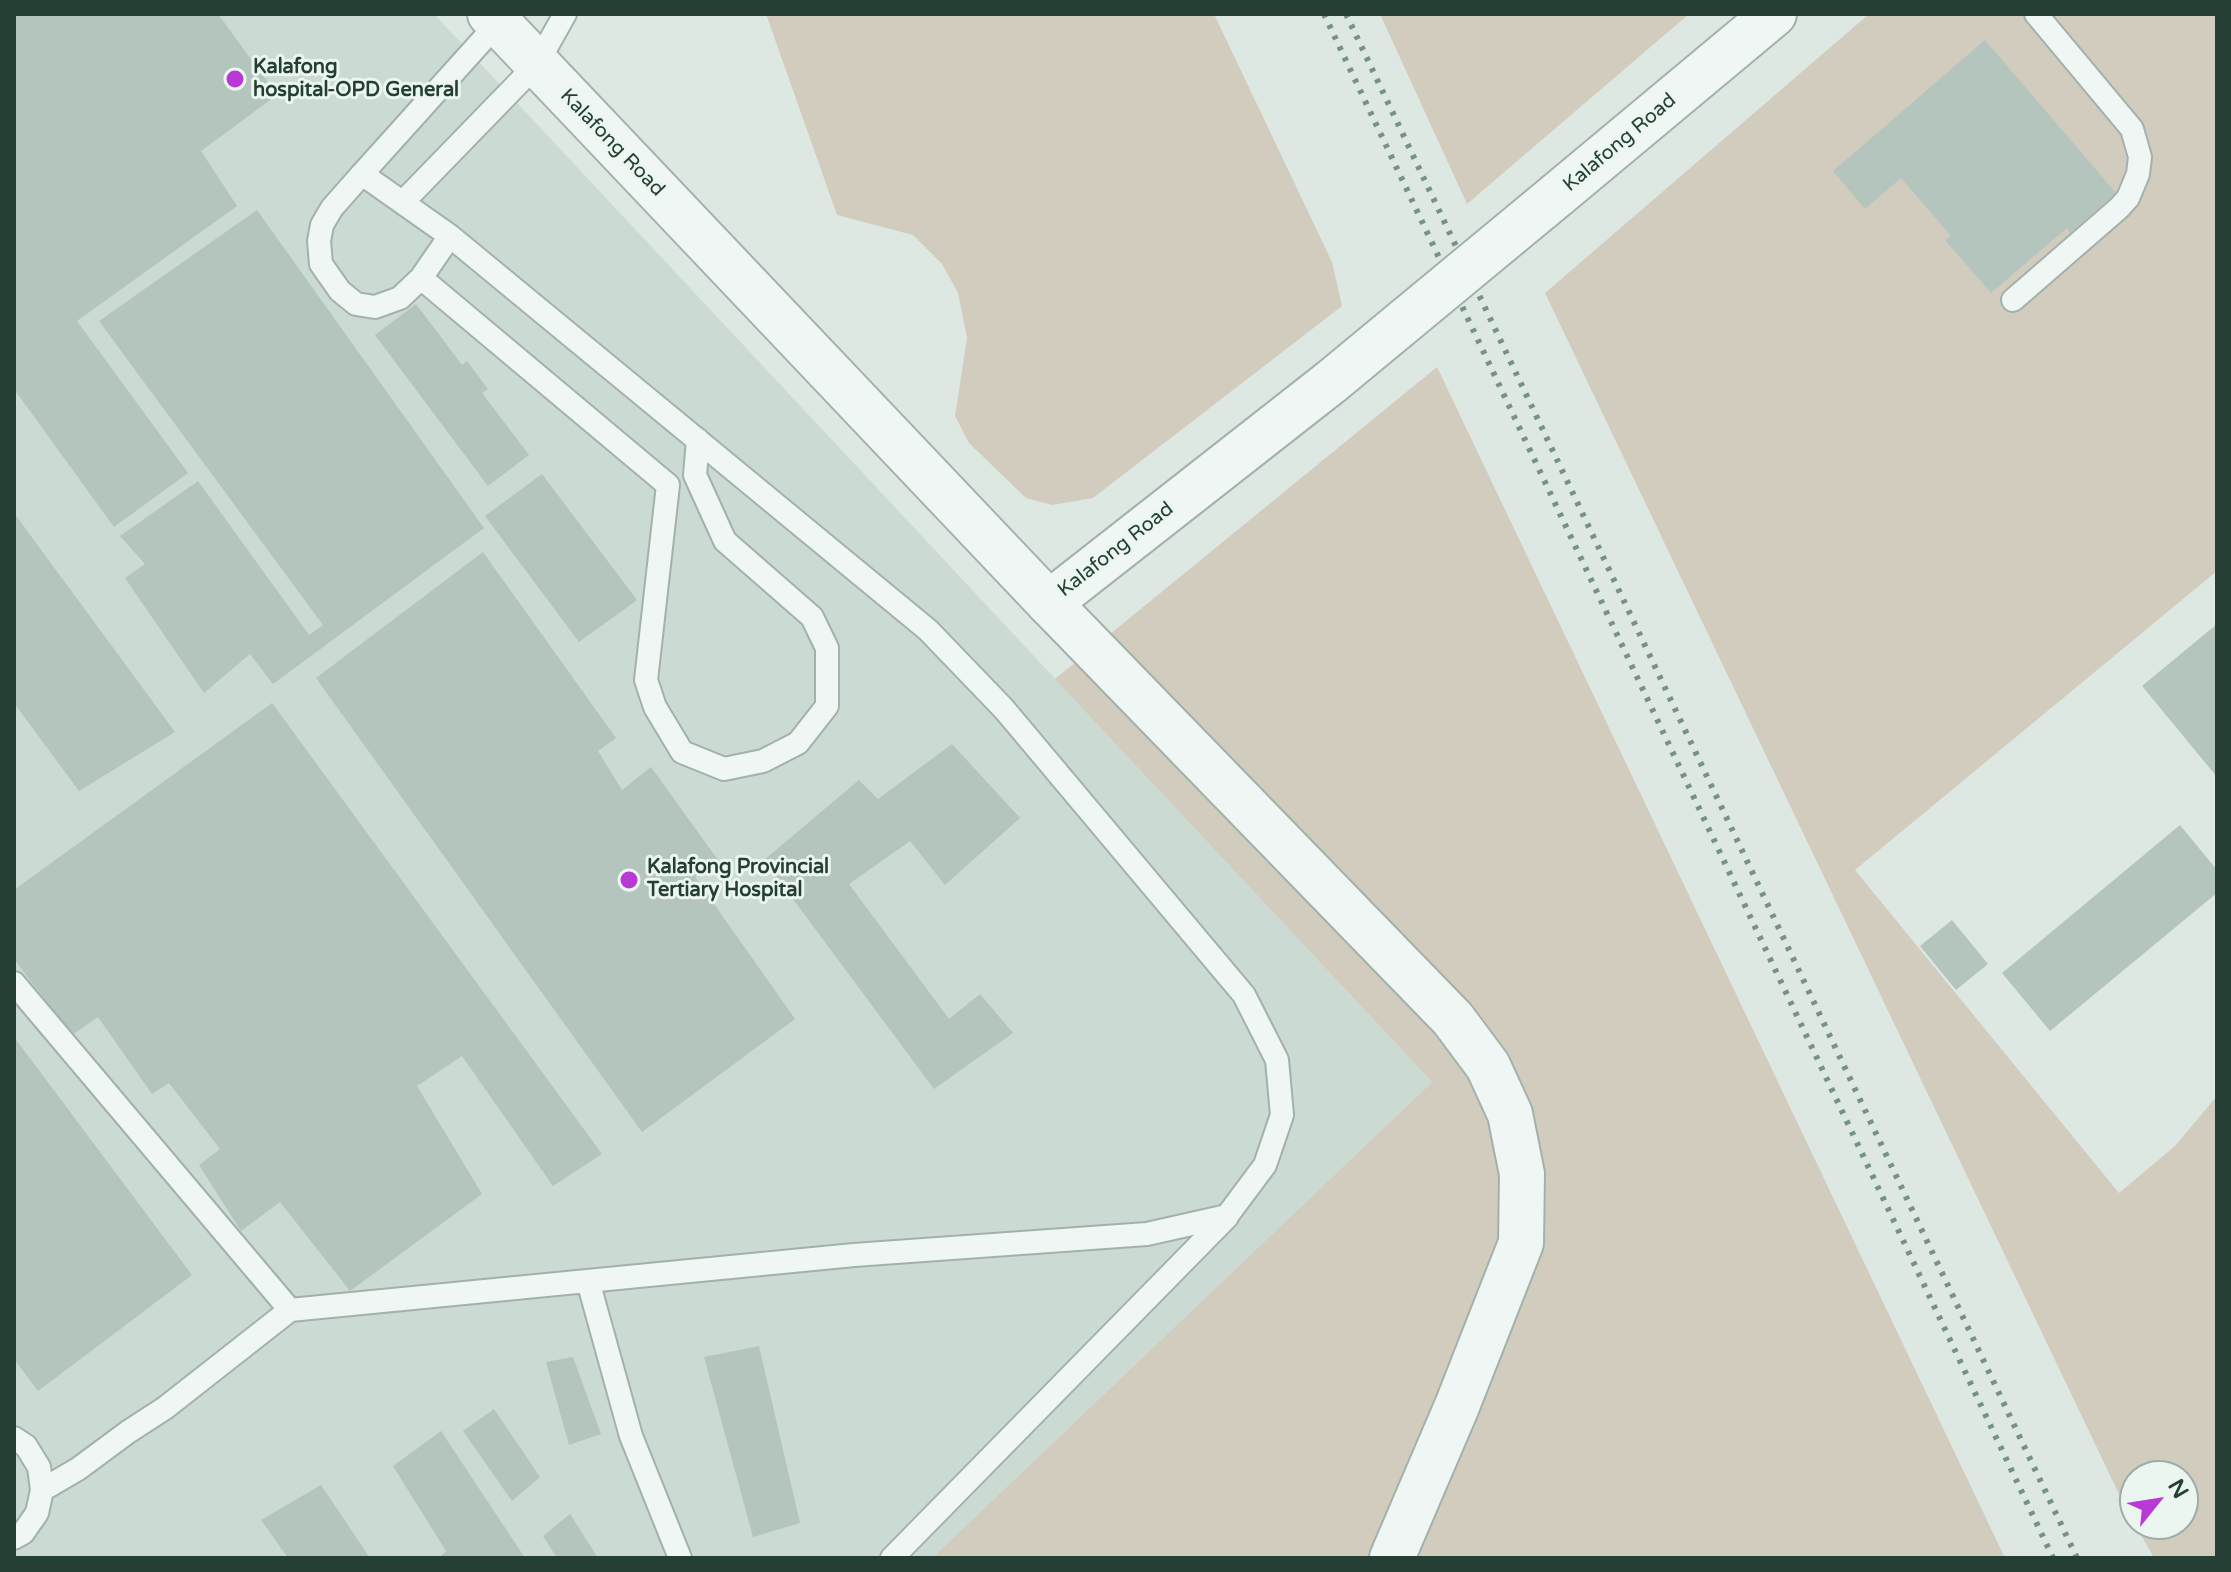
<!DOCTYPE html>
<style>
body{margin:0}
#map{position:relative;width:2231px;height:1572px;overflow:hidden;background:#dde8e3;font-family:"Varela Round",sans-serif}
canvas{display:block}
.frame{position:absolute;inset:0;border:16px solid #263f35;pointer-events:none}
.north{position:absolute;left:2119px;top:1460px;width:80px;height:80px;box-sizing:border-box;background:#ecf6f1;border:2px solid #9dada6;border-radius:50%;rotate:60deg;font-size:22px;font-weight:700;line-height:32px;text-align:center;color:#263f35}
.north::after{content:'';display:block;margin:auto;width:28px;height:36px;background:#b839d6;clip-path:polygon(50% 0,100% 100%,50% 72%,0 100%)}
</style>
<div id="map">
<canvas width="2231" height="1572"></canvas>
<div class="frame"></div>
<div class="north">N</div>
</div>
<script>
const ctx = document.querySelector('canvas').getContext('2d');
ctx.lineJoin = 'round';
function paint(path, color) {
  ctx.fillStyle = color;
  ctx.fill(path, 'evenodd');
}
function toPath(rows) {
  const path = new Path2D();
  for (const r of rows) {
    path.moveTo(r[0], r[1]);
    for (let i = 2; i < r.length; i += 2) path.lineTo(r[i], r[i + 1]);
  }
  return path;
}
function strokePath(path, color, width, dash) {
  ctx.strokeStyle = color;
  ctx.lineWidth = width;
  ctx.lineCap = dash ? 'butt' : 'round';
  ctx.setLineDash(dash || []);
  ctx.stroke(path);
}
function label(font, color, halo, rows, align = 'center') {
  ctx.font = font + ' "Varela Round",sans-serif';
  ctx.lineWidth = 6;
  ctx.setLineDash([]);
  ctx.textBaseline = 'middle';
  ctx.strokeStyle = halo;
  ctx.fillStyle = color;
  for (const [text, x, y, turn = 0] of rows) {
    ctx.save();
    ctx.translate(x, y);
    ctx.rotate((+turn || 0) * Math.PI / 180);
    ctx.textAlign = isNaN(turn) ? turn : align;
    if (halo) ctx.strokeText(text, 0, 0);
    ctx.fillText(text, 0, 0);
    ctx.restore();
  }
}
paint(toPath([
 [14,14,434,14,1432,1082,932,1558,14,1558]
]), '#cbdad3');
paint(toPath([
 [766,14,1214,14,1332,262,1342,306,1093,498,1052,505,1026,498,969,443,955,416,967,338,958,293,942,264,913,235,837,215],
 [1380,14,1689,14,1467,204],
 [1869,14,2217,14,2217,571,1855,870,2119,1193,2175,1146,2217,1096,2217,1558,2154,1558,2135,1524,2183,1524,2183,1476,2135,1476,2135,1524,2119,1494,1545,293],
 [1437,367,2005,1558,932,1558,1432,1082,1055,679]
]), '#d2ccbe');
paint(toPath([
 [14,14,218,14,277,95,201,151,237,206,77,321,188,473,114,527,14,389],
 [1985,40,2116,193,2070,233,2067,228,1991,293,1945,240,1951,236,1901,178,1865,209,1833,171],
 [257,210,484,528,273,684,250,654,204,693,125,578,145,564,120,536,198,481,309,635,323,625,99,321],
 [416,304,462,365,467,361,488,389,482,393,529,455,488,486,375,335],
 [542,474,637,600,579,642,485,516],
 [14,513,175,732,79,791,14,703],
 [483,552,616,738,598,751,622,790,651,767,718,860,695,877,795,1019,642,1132,316,678],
 [2217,624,2217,777,2142,686],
 [272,703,602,1154,553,1186,462,1056,417,1086,482,1194,350,1291,280,1202,241,1231,199,1165,220,1149,169,1083,152,1094,98,1017,72,1035,14,959,14,890],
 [952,744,1020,818,945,885,910,841,849,884,949,1019,980,994,1013,1033,934,1089,764,860,859,780,878,799],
 [2180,825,2217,870,2217,893,2050,1031,2002,973],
 [1952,920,1988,964,1956,990,1920,946],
 [14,1037,192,1275,38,1391,14,1359],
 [759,1346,800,1523,753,1537,704,1357],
 [573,1357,601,1434,569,1445,546,1362],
 [494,1409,540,1477,512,1501,463,1431],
 [441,1431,525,1558,439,1558,446,1551,393,1466],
 [321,1485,370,1558,288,1558,261,1520],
 [570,1514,598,1558,557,1558,543,1536]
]), '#b4c5be');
const service = toPath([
 [362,174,332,208,322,225,319,241,321,264,340,291,356,304,375,307,400,298,421,278,450,236],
 [403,202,537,64,565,14],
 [421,278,668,485,646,680,655,707,682,752,724,769,763,761,798,743,827,706,827,648,812,617,725,541,695,475,698,440],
 [2013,300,2119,208,2128,198,2138,174,2140,157,2132,129,2036,14],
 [14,983,290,1310,854,1255,1147,1234,1227,1216,1265,1165,1282,1115,1277,1060,1244,995,1004,709,928,630,450,236,362,174,498,23],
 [588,1281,631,1436,680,1558],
 [14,1438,26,1446,39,1467,42,1490,37,1513,23,1533,14,1538],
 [42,1490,78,1469,128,1432,165,1408,290,1310],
 [892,1558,1227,1217]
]);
const minor = toPath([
 [1049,603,1453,1019,1488,1066,1510,1114,1522,1174,1521,1243,1457,1406,1392,1558]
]);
const tertiary = toPath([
 [490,14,1049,603,1331,382],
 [1557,195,1774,14]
]);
strokePath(service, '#a2b2ab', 26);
strokePath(minor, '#a2b2ab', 48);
strokePath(tertiary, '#a2b2ab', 48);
strokePath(service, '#f0f6f4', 22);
strokePath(minor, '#f0f6f4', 44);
strokePath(tertiary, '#f0f6f4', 44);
strokePath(toPath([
 [1324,14,2053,1558],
 [1346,14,2077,1558]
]), '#769286', 6, [4, 8]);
const tertiaryBridge = toPath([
 [1331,382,1557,195]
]);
strokePath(tertiaryBridge, '#a2b2ab', 48, []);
strokePath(tertiaryBridge, '#f0f6f4', 44);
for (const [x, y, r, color] of [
 [235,79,10,"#b839d6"],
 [629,880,10,"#b839d6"]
]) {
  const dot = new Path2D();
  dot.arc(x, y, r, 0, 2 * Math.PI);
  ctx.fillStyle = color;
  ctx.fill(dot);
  strokePath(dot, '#ecf6f1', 3);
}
label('bold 20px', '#263f35', '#ecf6f1', [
 ["Kalafong",253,68],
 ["hospital-OPD General",253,91],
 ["Kalafong Provincial",647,868],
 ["Tertiary Hospital",647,891]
], 'left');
label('20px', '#263f35', '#ecf6f1', [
 ["Kalafong Road",612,143,46],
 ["Kalafong Road",1620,143,-40],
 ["Kalafong Road",1116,550,-38]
]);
</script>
